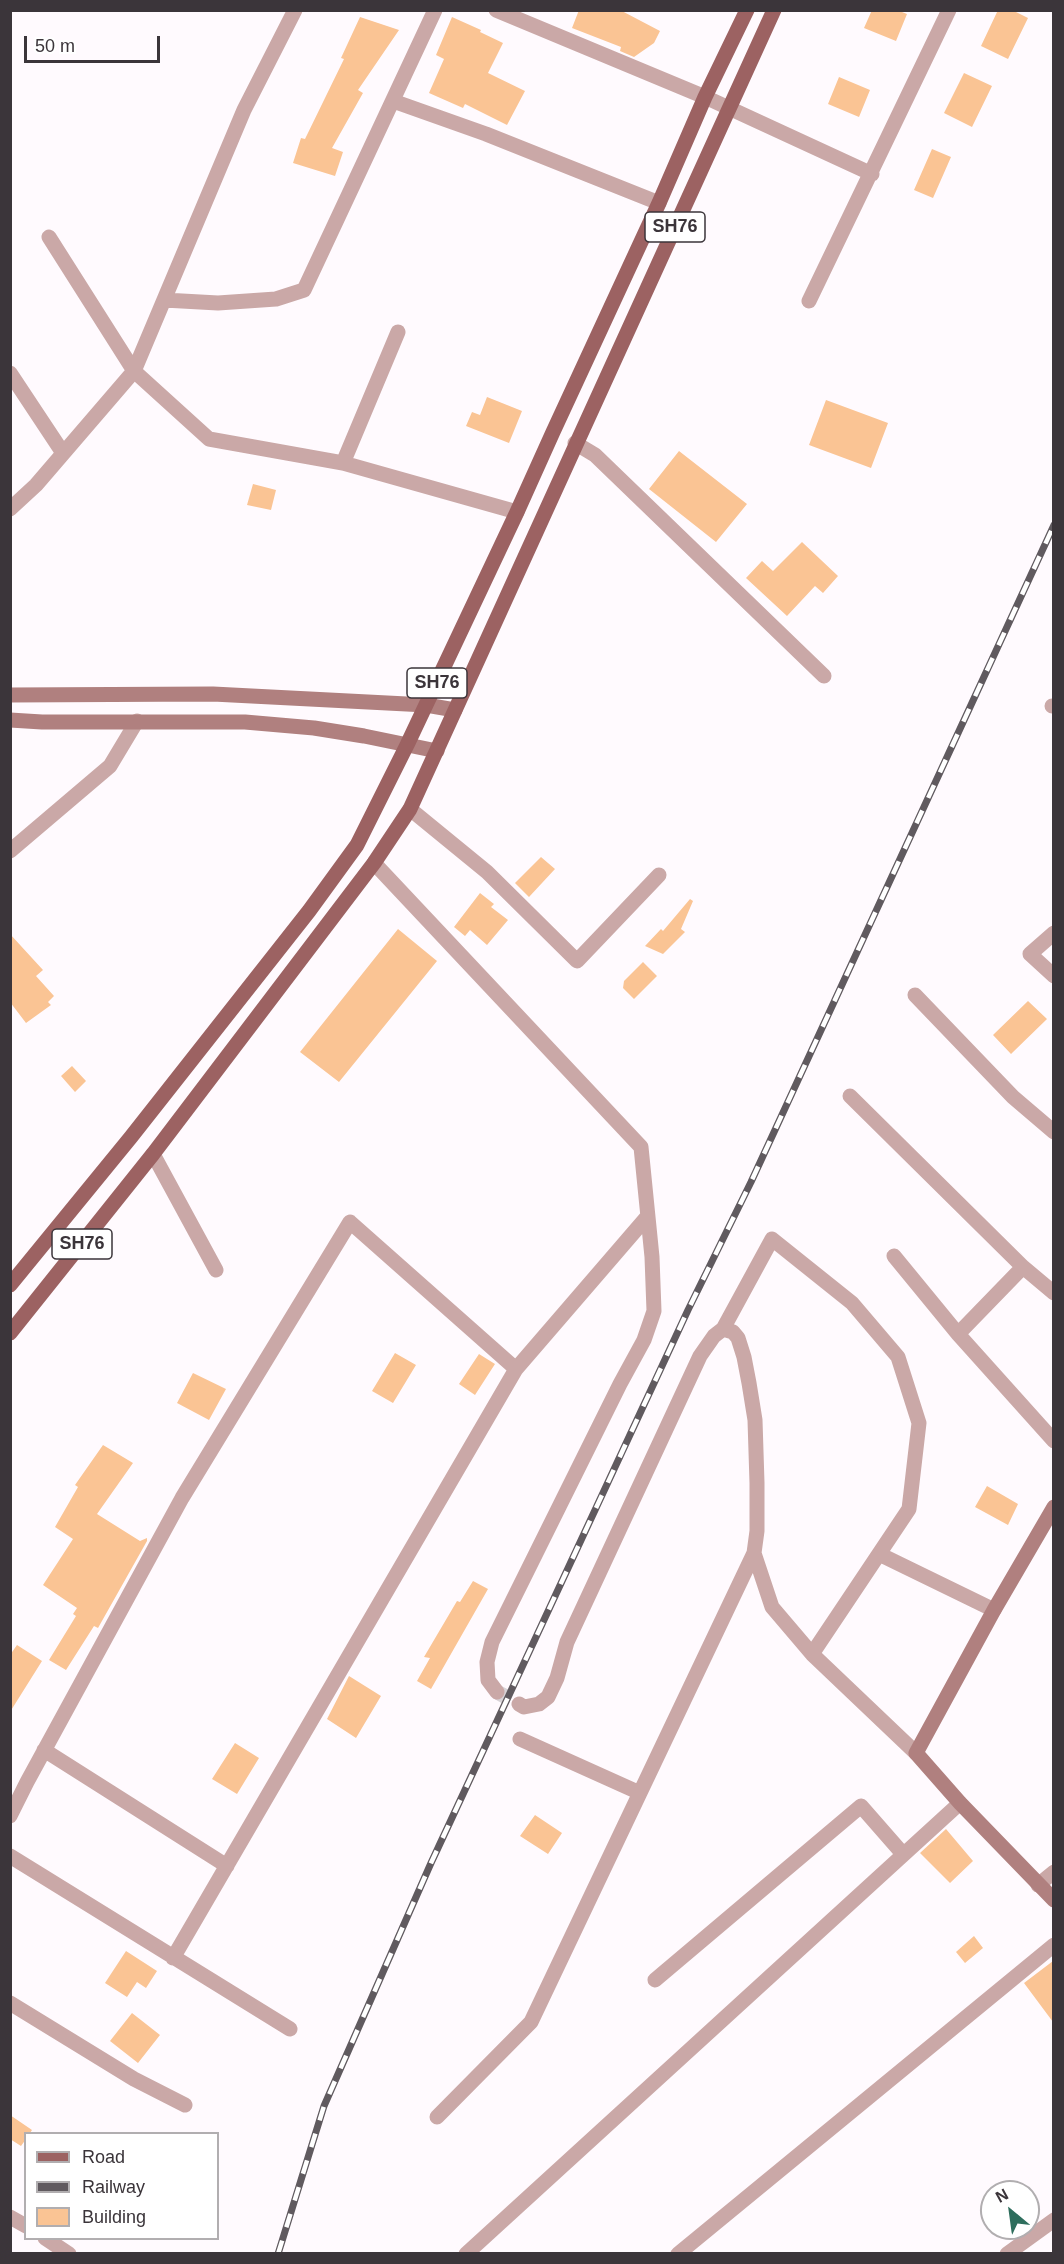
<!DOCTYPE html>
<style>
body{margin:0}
#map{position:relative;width:1064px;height:2264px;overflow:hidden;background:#fffafe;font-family:Arial,sans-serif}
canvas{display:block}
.frame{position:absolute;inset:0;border:12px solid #3b353a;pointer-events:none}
.legend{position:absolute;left:24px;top:2132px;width:195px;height:108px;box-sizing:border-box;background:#fff;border:2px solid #b1aeb0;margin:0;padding:8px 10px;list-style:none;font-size:18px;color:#3b353a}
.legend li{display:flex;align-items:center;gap:12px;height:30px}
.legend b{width:30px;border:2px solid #b1aeb0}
.north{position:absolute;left:980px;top:2180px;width:60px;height:60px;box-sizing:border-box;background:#fff;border:2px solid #b1aeb0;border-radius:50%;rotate:331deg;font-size:16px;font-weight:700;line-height:24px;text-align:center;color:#3b353a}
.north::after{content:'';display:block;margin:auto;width:21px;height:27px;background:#2e6e5d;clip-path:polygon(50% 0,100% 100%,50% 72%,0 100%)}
.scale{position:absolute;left:24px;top:36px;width:136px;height:27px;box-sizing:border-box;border:3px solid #3b353a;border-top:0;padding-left:8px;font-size:18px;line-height:21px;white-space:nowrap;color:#3b353a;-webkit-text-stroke:4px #fff;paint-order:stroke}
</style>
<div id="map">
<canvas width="1064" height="2264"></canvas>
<div class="frame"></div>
<ul class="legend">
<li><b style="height:8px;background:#9c6262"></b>Road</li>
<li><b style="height:8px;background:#605a5f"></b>Railway</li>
<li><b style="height:16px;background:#fac494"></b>Building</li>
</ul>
<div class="north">N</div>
<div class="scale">50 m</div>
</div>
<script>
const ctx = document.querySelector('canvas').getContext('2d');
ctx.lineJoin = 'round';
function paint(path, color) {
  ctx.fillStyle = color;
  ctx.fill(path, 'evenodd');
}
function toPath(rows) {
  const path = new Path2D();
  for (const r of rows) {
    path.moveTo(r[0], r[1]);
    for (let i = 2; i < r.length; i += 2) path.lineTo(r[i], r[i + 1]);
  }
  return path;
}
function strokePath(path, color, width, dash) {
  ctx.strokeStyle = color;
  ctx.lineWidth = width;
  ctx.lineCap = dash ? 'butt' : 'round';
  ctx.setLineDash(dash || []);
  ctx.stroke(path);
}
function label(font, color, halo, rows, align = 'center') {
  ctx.font = font + ' Arial,sans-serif';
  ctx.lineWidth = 6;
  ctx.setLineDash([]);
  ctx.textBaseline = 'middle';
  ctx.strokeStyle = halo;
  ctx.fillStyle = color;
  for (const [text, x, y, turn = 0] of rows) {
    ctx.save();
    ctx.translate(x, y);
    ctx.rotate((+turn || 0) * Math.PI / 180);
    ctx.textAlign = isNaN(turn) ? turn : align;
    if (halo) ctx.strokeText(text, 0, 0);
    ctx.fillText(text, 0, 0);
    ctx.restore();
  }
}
paint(toPath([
 [579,10,620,10,660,31,654,43,634,57,620,51,621,47,572,28],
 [872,10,897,10,907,14,896,41,864,28],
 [998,10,1012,10,1028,18,1008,59,981,46],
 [360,17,399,30,358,90,363,93,332,148,343,152,335,176,293,163,301,138,305,139,344,59,341,58],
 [452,17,481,30,480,32,503,43,488,73,525,91,507,125,465,104,463,108,429,93,444,59,436,55],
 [964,73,992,86,972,127,944,113],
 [839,77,870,90,859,117,828,104],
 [932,149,951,157,933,198,914,190],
 [487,397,522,411,509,443,466,426,472,412,480,415],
 [826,400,888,423,871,468,809,445],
 [679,451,747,504,716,542,649,489],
 [253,484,276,490,271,510,247,505],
 [802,542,838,576,823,593,815,586,787,616,746,578,762,561,773,571],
 [541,857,555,869,529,897,515,883],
 [480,893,494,904,491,907,508,920,487,945,470,930,465,936,454,927],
 [690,899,693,901,681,929,685,932,663,954,645,946,661,929,663,931],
 [398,929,437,961,339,1082,300,1052],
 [10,934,43,970,36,976,54,996,48,1002,51,1005,26,1023,10,1002],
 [643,962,657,976,634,999,623,988,624,981],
 [1028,1001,1047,1019,1011,1054,993,1035],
 [72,1066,86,1081,75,1092,61,1076],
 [395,1353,416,1365,393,1403,372,1391],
 [479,1354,495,1364,475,1395,459,1384],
 [193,1373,226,1389,209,1420,177,1403],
 [103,1445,133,1463,97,1514,140,1541,147,1538,147,1541,98,1628,94,1626,66,1670,49,1660,76,1616,73,1614,77,1608,43,1585,73,1539,55,1527,78,1487,75,1485],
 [987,1486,1018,1504,1008,1525,975,1507],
 [473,1581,488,1589,431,1689,417,1681,430,1658,424,1657,457,1601,460,1602],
 [17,1645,42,1661,10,1712,10,1655],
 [349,1676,381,1696,356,1738,327,1719],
 [235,1743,259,1758,237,1794,212,1779],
 [535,1815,562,1833,548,1854,520,1836],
 [946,1829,973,1861,950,1883,920,1853],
 [974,1936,983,1948,965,1963,956,1952],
 [126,1951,157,1971,146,1988,137,1982,127,1997,105,1983],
 [1053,1961,1053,2022,1024,1983],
 [132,2013,160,2035,138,2063,110,2041],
 [10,2115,32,2130,30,2133,26,2133,26,2139,21,2146,10,2139]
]), '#fac494');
strokePath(toPath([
 [497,1692,519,1704]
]), '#d8d3d7', 15, [15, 8]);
strokePath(toPath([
 [496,10,705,97,872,174],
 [393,101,486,134,659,203],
 [49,237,134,371,209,439,343,463,517,512],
 [164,300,218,303,276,299,304,290,435,10],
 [809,301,949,10],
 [10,373,63,453],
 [575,443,595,455,824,676],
 [343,463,398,332],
 [10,509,36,485,134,371,244,110,295,10],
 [1052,706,1054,706],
 [410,809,487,872,577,961,659,875],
 [10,851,110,766,137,721],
 [374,863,641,1147,652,1257,654,1311,644,1340,620,1384,492,1642,487,1662,488,1680,497,1692],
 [1054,933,1030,954,1054,976],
 [915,995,1013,1097,1054,1132],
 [850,1096,1023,1267],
 [153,1154,216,1270],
 [894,1256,958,1334,1054,1441],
 [723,1329,772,1239,852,1303,898,1357,919,1423,909,1509,812,1654],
 [958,1334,1023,1267,1054,1293],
 [879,1554,994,1610],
 [519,1704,524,1707,539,1704,548,1697,557,1678,567,1642,700,1356,714,1336,723,1329,733,1332,738,1338,744,1357,749,1383,755,1420,757,1483,757,1531,754,1553,772,1607,812,1654,916,1753],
 [520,1739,640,1793],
 [44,1750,227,1866],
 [10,1816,27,1782,182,1498,350,1222,516,1369,647,1217],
 [10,1856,290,2029],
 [1038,1885,1054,1872],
 [173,1958,516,1369],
 [655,1980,861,1806,903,1854],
 [10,2003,134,2079,185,2105],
 [437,2117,531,2022,754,1553],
 [10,2217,26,2226],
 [45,2238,69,2254],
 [466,2254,960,1803],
 [678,2254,1054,1945],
 [1007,2254,1054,2220]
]), '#caa8a7', 15);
strokePath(toPath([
 [10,695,213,694,426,705,455,710],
 [10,720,42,722,245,722,314,728,364,736,437,751],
 [1054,1507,994,1610,916,1753,960,1803,1054,1900]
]), '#b0807f', 15);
strokePath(toPath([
 [10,1285,131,1137,309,911,357,845,407,745,517,512,553,432,659,203,705,97,747,10],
 [10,1333,153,1154,374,863,410,809,774,10]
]), '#9c6262', 15);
const rail = toPath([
 [278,2254,324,2106,431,1863,688,1310,751,1182,1054,525]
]);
strokePath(rail, '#605a5f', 7);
strokePath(rail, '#fff', 4.5, [14]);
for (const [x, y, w] of [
 [675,227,60],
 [437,683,60],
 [82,1244,60]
]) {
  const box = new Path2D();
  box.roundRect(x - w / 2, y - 15, w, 30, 4.5);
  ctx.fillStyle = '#fff';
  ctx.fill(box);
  strokePath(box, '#3b353a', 1.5);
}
label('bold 18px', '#3b353a', null, [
 ["SH76",675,227],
 ["SH76",437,683],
 ["SH76",82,1244]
]);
</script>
